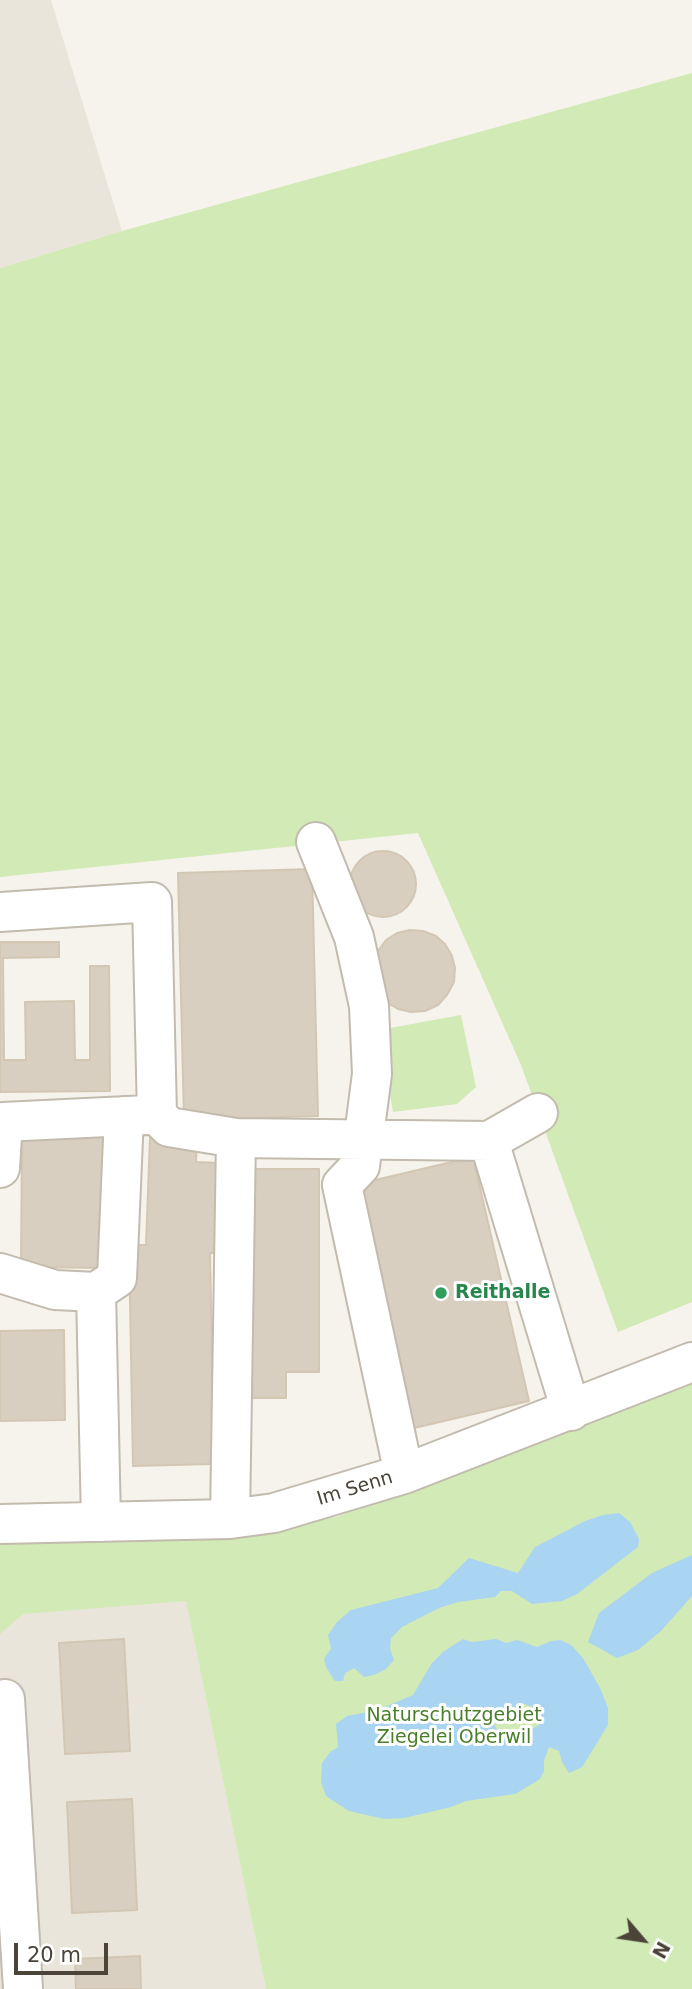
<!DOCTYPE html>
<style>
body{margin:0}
#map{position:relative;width:692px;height:1989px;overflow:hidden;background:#f6f3ec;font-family:"DejaVu Sans",sans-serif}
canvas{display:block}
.north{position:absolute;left:608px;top:1905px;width:70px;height:70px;-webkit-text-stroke:5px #fff;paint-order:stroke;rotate:119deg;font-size:19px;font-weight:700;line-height:28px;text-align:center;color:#4b4439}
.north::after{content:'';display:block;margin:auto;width:24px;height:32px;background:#4b4439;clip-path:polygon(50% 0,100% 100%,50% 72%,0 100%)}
.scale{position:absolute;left:14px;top:1943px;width:94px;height:32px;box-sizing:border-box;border:4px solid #4b4439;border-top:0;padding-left:9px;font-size:21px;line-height:24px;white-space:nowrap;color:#4b4439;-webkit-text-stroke:5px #fff;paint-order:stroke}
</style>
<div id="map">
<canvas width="692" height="1989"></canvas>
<div class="north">N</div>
<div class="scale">20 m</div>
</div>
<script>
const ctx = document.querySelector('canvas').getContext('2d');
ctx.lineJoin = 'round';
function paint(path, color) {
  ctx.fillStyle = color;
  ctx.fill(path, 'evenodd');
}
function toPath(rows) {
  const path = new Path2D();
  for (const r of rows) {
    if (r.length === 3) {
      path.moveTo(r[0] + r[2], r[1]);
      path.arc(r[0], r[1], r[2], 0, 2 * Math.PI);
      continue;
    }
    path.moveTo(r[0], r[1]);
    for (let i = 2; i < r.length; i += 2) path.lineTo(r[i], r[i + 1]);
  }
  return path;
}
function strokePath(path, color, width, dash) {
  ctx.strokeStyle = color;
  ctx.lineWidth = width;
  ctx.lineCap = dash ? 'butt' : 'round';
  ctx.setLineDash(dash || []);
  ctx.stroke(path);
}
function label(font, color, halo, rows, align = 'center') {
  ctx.font = font + ' "DejaVu Sans",sans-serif';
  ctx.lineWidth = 6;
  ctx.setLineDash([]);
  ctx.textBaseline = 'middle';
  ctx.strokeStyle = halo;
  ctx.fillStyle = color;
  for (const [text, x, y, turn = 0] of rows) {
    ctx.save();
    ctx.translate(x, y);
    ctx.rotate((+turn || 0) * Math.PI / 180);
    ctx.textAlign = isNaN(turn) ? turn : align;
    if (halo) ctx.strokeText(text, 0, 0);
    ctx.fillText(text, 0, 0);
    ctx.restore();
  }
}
paint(toPath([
 [0,0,51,0,122,231,0,268],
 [0,1537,186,1600,266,1989,0,1989]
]), '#eae5da');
paint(toPath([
 [692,73,692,1302,618,1332,521,1065,418,833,0,877,0,268,122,231],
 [461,1015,476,1087,457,1104,393,1112,379,1030],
 [692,1383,692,1989,266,1989,186,1601,23,1614,0,1634,0,1537,171,1534,336,1517]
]), '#d2eab5');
paint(toPath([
 [619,1513,630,1522,639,1539,638,1547,577,1594,562,1601,532,1604,512,1591,501,1591,495,1597,458,1602,439,1608,402,1627,391,1638,390,1649,394,1660,386,1669,374,1675,364,1677,354,1668,345,1673,343,1681,335,1681,326,1667,324,1659,331,1649,328,1635,337,1622,351,1610,438,1588,469,1558,518,1573,535,1547,585,1521,603,1515],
 [692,1555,692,1596,661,1631,638,1650,617,1658,588,1642,599,1613,652,1573],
 [463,1639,472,1642,496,1639,506,1643,517,1640,537,1647,551,1641,561,1640,571,1645,583,1658,600,1688,608,1708,608,1725,582,1767,569,1773,562,1762,559,1751,549,1747,544,1760,544,1771,540,1779,515,1794,466,1801,451,1807,404,1818,384,1819,349,1811,326,1796,321,1782,322,1763,330,1752,338,1747,336,1724,347,1716,378,1710,413,1695,432,1663,443,1652],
 [525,1704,535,1708,541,1717,539,1725,530,1730,498,1732,494,1724,500,1711]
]), '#a9d4f2');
const building = toPath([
 [383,884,33],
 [312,869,318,1116,184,1120,178,873,312,869],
 [410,930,423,931,436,936,445,944,452,956,455,968,454,982,447,995,438,1005,425,1011,411,1012,398,1009,386,1002,373,963,378,951,386,940,397,933,410,930],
 [0,942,59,942,59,957,3,958,4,1060,26,1060,25,1002,74,1001,75,1060,90,1060,90,966,109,966,110,1091,0,1092,0,942],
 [22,1135,109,1136,108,1268,21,1267,22,1135],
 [150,1137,197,1139,196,1162,220,1163,218,1253,210,1253,214,1464,133,1466,129,1245,146,1245,150,1137],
 [473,1157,529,1401,410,1429,354,1185,473,1157],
 [248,1169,319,1169,319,1372,286,1372,286,1398,248,1398,248,1169],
 [64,1330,65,1420,0,1421,0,1331,64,1330],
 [124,1639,130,1751,65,1754,59,1643,124,1639],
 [132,1799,137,1910,72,1913,67,1802,132,1799],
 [140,1956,141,1989,76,1989,75,1959,140,1956]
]);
paint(building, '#d8cfc1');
strokePath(building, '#d3c7b4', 2);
const minor = toPath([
 [316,842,354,937,369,1006,372,1074,360,1166,342,1185,404,1474],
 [0,912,152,902,157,1115,169,1127,236,1138,230,1519],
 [236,1138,489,1141,571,1411],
 [489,1141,538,1113],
 [0,1168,3,1122,148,1115],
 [0,1273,55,1290,96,1292,117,1278,124,1116],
 [96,1292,101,1522],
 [0,1524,230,1519,274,1513,404,1474,692,1362],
 [5,1699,23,1989]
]);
strokePath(minor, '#c2bbae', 42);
strokePath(minor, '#fff', 38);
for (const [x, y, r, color] of [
 [441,1293,7,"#2e9e5b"]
]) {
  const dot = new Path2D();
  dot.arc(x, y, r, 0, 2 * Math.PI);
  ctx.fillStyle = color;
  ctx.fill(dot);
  strokePath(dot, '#fff', 2.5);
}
label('bold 19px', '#27864d', '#fff', [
 ["Reithalle",455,1293]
], 'left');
label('19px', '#4b4439', '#fff', [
 ["Im Senn",355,1489,-17]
]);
label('19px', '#4a7f2a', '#fff', [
 ["Naturschutzgebiet",454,1716],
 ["Ziegelei Oberwil",454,1738]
]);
</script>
